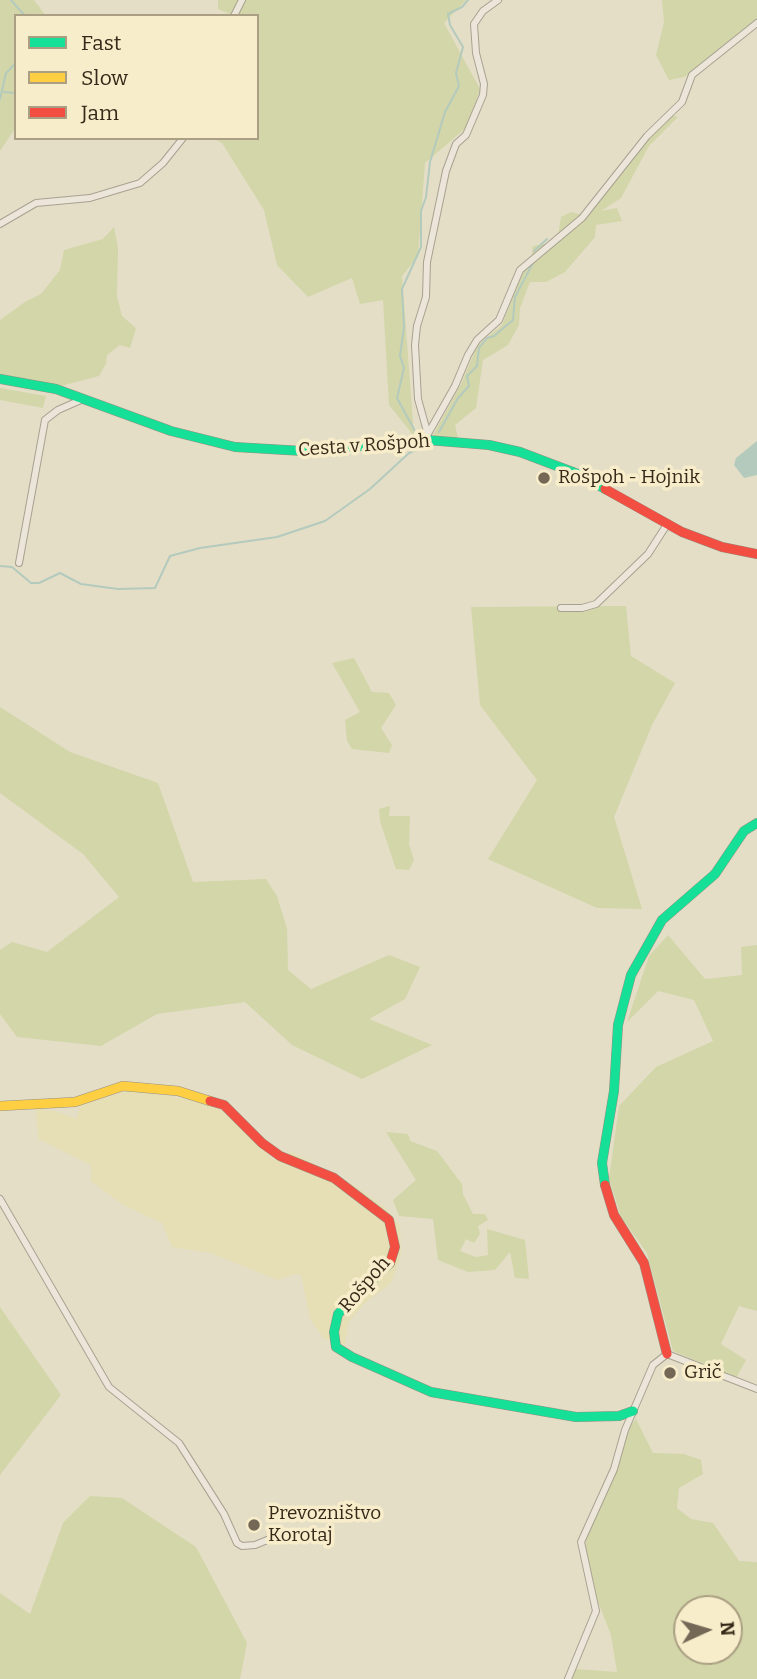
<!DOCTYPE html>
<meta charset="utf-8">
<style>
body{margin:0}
#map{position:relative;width:757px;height:1679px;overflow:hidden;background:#e4dec7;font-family:Bitter,serif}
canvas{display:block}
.legend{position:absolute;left:14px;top:14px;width:245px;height:126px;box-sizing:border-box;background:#f8edca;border:2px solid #aa9f83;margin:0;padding:9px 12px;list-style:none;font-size:21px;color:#362919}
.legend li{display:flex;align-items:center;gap:14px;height:35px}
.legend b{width:35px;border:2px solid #aa9f83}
.north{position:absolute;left:673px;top:1595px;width:70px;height:70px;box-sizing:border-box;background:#f8edca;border:2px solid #aa9f83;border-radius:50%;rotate:86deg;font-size:19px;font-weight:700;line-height:28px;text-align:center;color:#362919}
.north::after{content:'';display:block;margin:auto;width:24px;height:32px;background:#736856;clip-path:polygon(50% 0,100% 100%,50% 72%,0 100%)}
</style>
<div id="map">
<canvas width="757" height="1679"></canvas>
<ul class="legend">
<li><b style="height:9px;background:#16e098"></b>Fast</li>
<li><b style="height:9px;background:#ffcf43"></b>Slow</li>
<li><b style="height:9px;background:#f24e42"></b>Jam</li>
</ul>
<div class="north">N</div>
</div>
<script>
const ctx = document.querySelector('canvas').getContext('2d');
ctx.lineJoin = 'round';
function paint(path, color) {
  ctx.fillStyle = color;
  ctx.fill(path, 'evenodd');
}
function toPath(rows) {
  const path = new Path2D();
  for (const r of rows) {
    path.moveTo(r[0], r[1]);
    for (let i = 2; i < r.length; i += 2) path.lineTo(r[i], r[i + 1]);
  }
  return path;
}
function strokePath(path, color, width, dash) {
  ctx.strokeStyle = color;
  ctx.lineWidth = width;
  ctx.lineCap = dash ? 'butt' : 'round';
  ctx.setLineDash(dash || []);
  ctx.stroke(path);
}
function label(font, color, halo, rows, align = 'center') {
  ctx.font = font + ' Bitter,serif';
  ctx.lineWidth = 7;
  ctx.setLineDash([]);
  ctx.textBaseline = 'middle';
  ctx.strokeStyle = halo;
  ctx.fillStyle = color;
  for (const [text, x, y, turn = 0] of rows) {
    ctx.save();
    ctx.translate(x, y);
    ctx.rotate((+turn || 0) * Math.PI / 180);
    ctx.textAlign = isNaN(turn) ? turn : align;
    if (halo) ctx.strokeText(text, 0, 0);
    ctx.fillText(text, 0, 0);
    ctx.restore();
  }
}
paint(toPath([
 [130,1090,204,1102,215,1106,234,1121,273,1159,292,1152,353,1185,386,1208,400,1226,401,1256,391,1283,364,1304,348,1323,345,1345,324,1339,310,1319,301,1275,294,1274,277,1280,211,1253,172,1247,162,1223,123,1205,91,1181,91,1165,38,1139,36,1109,54,1111,77,1119,80,1105]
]), '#e6dfb5');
paint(toPath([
 [0,0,34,0,46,16,16,16,16,127,0,151],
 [218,0,466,0,444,23,480,89,467,127,425,163,418,256,402,276,414,436,389,405,383,300,360,304,352,278,308,297,277,265,264,210,222,143,213,138,257,138,257,16,235,16,218,9],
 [662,0,757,0,757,20,712,61,684,77,669,80,656,55,664,22],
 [671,115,678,117,649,146,621,198,601,211,617,208,622,221,596,225,595,237,565,272,546,282,530,282,520,308,519,325,508,345,483,360,476,408,455,425,458,438,432,437,461,384,477,346,502,325,524,269,531,263,533,246,557,242,561,217,571,212,586,216,640,148],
 [114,227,118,248,117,296,122,316,136,328,130,348,120,345,107,355,106,364,99,376,61,386,0,376,0,320,25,302,41,294,60,270,64,250,103,239],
 [0,388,46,396,43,408,0,400],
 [626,606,631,656,675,683,652,725,614,817,642,909,597,908,488,859,537,780,480,705,471,607],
 [354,658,372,692,389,693,396,705,381,728,392,745,389,753,352,749,347,741,345,720,360,712,332,663],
 [0,707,70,752,158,783,193,882,266,879,277,896,287,929,288,970,311,989,389,955,420,967,405,999,369,1019,432,1045,362,1079,292,1045,245,1002,157,1014,101,1046,17,1037,0,1014,0,950,12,942,47,952,119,897,83,854,0,793],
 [390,806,389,816,410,816,409,844,414,860,409,870,396,869,380,821,379,809],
 [668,935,705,979,742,975,741,947,757,945,757,1311,739,1306,721,1344,746,1360,736,1378,673,1351,647,1253,621,1217,609,1178,619,1106,656,1067,713,1041,694,1000,658,991,627,1022,649,956],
 [386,1132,408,1134,410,1141,437,1151,462,1184,463,1194,473,1214,485,1214,488,1220,478,1226,480,1234,474,1243,466,1239,460,1251,476,1257,488,1255,487,1229,525,1240,529,1279,515,1278,510,1252,495,1270,468,1272,438,1260,433,1219,399,1216,393,1200,416,1180],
 [0,1307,61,1395,0,1475],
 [636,1419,653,1453,684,1454,701,1460,703,1474,679,1488,677,1508,691,1519,713,1523,739,1561,757,1562,757,1679,570,1679,575,1669,617,1672,611,1635,590,1581,585,1553,586,1532,628,1429],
 [687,1609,729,1609,729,1651,687,1651],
 [90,1496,122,1498,196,1547,247,1643,240,1679,0,1679,0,1593,30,1614,63,1523]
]), '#d2d6a8');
paint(toPath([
 [757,441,757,475,744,478,734,465,736,458]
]), '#b4cabd');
strokePath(toPath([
 [11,0,25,16],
 [4,92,16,93],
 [0,99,6,73,16,63],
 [534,251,547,239],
 [415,431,397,398,404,368,400,356,404,327,402,289,421,247,421,211,426,197,430,162,445,112,459,86,456,73,463,47,450,25,448,14,462,7,468,0],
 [439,432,458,398,469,386,467,376,477,366,479,348,487,338,494,336,513,320,515,297,534,261],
 [0,566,12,567,31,583,39,583,60,573,81,584,118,589,155,588,170,556,200,548,277,537,325,521,370,489,409,453,427,445]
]), '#b4cabd', 2);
const street = toPath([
 [234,16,242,0],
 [0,224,36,203,90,198,140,183,163,163,183,138],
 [429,432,455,386,468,355,477,340,499,320,520,270,582,218,647,136,682,102,692,75,757,23],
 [428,435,418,399,415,345,417,326,426,297,427,262,446,171,456,144,466,135,483,95,484,84,476,53,474,24,483,11,498,0],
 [19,563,45,420,58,410,83,399],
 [561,608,582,608,596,604,648,554,668,523],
 [0,1199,109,1387,179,1443,224,1514,237,1543,242,1546,255,1545,282,1534],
 [568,1679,596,1611,581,1542,614,1469,625,1430,653,1365,667,1354,757,1389]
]);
const fast = toPath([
 [0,379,56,389,171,431,235,447,303,451,427,440,489,445,520,452,578,474,605,489],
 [605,1185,602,1163,614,1091,618,1025,631,975,662,920,715,874,744,831,757,823],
 [390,1263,338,1314,334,1332,336,1347,352,1357,431,1392,576,1417,619,1416,633,1411]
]);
const slow = toPath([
 [0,1106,75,1102,123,1086,178,1091,210,1101]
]);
const jam = toPath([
 [605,489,682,532,722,547,757,554],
 [210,1101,224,1105,262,1143,280,1156,334,1178,389,1220,395,1247,390,1263],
 [605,1185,614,1215,644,1263,667,1354]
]);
strokePath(street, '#a8a191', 8);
strokePath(fast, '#989081', 10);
strokePath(slow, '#989081', 10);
strokePath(jam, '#989081', 10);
strokePath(street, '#ebe6d9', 6);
strokePath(fast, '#16e098', 9);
strokePath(slow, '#ffcf43', 9);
strokePath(jam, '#f24e42', 9);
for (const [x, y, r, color] of [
 [544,478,7,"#736856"],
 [670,1373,7,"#736856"],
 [254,1525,7,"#736856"]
]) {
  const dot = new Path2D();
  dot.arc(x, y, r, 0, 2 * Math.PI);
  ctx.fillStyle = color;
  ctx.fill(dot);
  strokePath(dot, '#f8edca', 2.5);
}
label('19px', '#362919', '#f8edca', [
 ["Cesta v Rošpoh",364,446,-4],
 ["Rošpoh",365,1285,-49]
]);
label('19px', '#362919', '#f8edca', [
 ["Rošpoh - Hojnik",558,478],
 ["Grič",684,1373],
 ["Prevozništvo",268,1514],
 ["Korotaj",268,1536]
], 'left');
</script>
